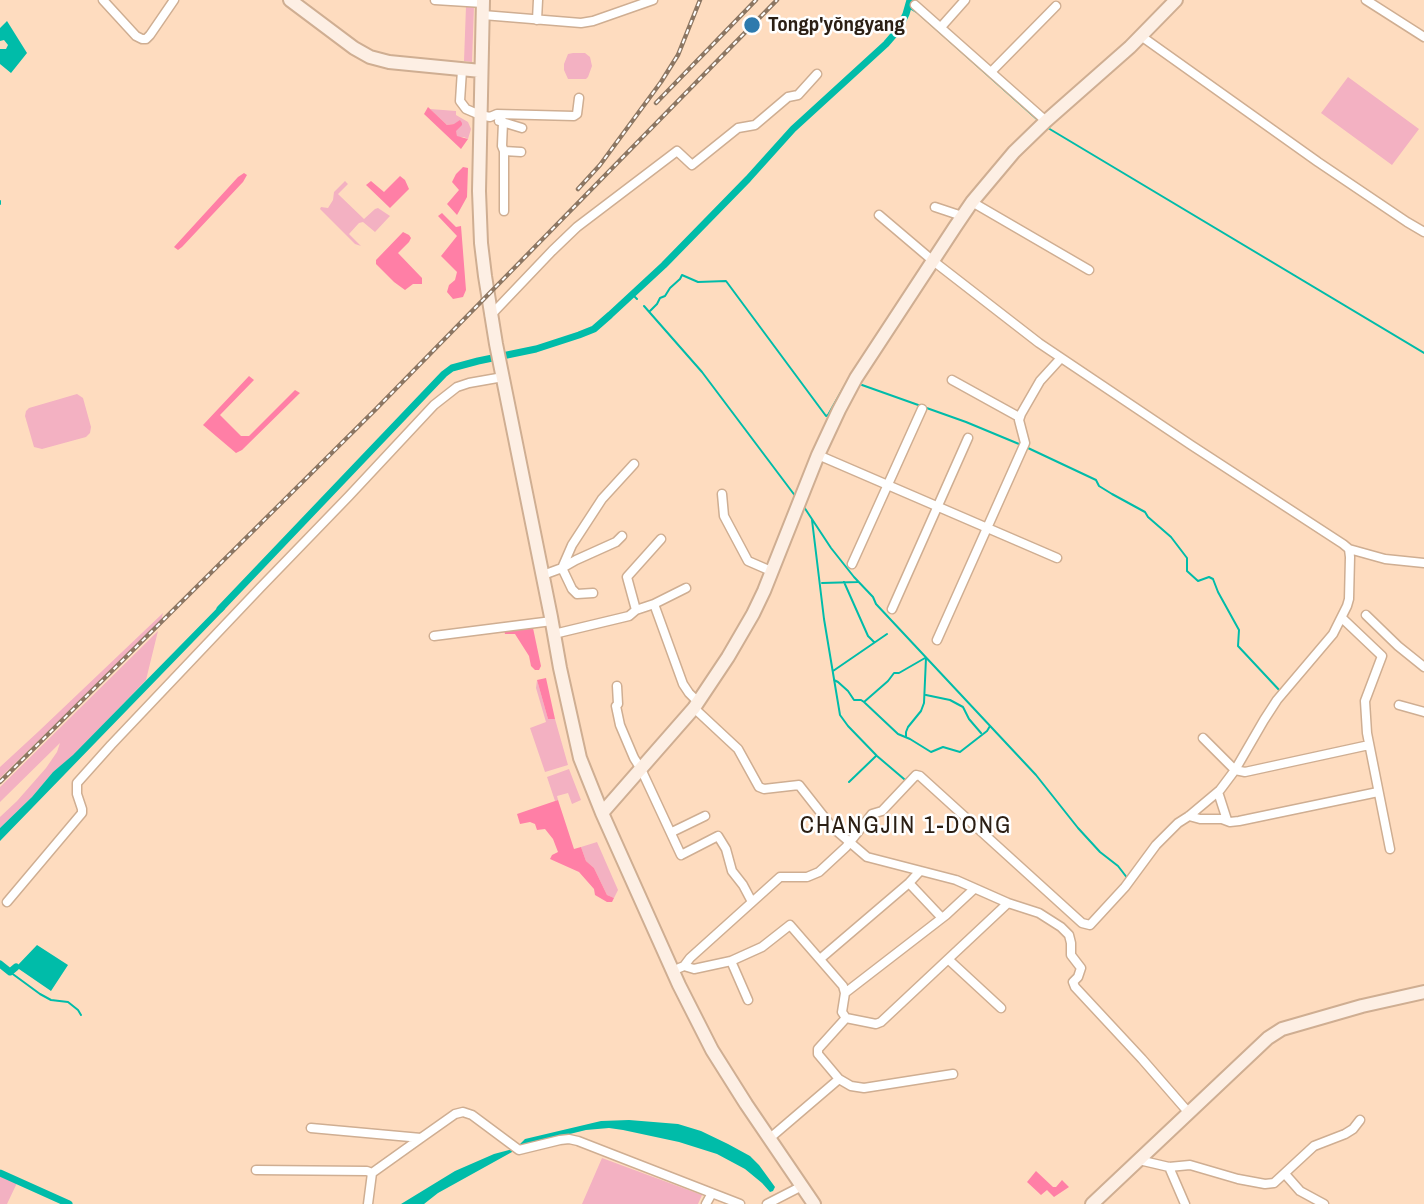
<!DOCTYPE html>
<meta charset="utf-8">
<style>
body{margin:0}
canvas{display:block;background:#fedcbf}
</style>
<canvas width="1424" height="1204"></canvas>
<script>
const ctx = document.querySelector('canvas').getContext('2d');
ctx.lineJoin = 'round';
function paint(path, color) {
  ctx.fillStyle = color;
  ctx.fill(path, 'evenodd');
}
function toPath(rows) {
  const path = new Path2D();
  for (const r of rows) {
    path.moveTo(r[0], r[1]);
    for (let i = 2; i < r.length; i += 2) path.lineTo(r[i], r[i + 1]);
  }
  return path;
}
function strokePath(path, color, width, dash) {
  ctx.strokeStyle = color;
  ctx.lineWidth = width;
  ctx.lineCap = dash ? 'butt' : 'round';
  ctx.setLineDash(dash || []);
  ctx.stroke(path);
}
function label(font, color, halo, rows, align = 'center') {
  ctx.font = font + ' "Archivo Narrow",sans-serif';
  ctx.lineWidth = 5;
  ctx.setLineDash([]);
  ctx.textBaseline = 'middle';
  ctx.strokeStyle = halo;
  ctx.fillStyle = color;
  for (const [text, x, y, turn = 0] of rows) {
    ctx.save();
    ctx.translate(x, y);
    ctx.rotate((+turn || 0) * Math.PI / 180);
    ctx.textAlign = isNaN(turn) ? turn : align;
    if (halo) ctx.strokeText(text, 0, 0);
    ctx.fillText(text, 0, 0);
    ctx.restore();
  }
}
paint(toPath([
 [466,6,474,6,472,62,464,61],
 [573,53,585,53,590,57,592,66,588,77,586,79,568,79,564,70,564,64,568,54],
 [1348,77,1419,129,1392,165,1321,113],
 [430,109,456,111,456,115,468,122,471,129,468,139,464,137,457,137,454,124,447,125],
 [345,181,348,184,338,194,364,219,375,209,378,208,390,216,375,232,363,222,359,223,349,234,361,246,355,244,320,209,321,207,328,208,333,200,334,192],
 [77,394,83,398,91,427,90,433,86,437,42,449,34,447,25,416,26,411,29,408],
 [163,613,161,621,0,778,0,767,39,731],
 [158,631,146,680,73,756,53,772,32,797,0,828,0,817,17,801,46,768,57,752,60,743,0,802,0,787],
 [537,680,548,719,555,719,568,765,545,772,530,728,546,722,536,688],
 [569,769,581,800,572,804,568,793,557,796,558,800,555,801,547,777],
 [597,842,618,890,614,898,607,895,594,868,586,861,581,847],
 [602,1158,702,1195,698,1204,582,1204],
 [0,1175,17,1183,7,1204,0,1204]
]), '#f3b1c2');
paint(toPath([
 [428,107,447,125,454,124,460,120,462,123,462,125,456,131,457,136,468,139,461,149,424,114],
 [463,167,468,168,467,197,457,215,447,204,459,190,452,182,456,174],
 [244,173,247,175,243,182,182,247,178,250,174,247,238,177],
 [400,176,405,180,409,189,390,208,366,185,371,181,384,192],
 [442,213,456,227,461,226,466,290,463,297,453,299,447,292,449,285,455,280,457,272,441,256,457,236,438,216],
 [403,232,409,235,411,238,409,242,398,253,422,278,422,284,413,284,405,290,394,282,376,264,376,260],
 [249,376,254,380,220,415,241,436,249,436,295,390,300,393,242,450,236,453,203,425],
 [521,627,533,628,541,666,539,670,535,670,531,666,529,656,515,634,505,634,504,630],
 [546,678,555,719,548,719,537,680],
 [558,800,574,849,581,847,586,861,594,868,607,895,614,898,612,902,607,902,595,895,594,889,579,872,550,859,552,855,558,852,553,839,545,829,537,830,535,824,530,822,520,824,517,814],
 [1036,1171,1053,1187,1056,1187,1062,1180,1069,1187,1054,1197,1047,1190,1041,1195,1027,1182]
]), '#ff7fa6');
paint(toPath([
 [7,21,27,53,11,73,0,64,0,49,6,49,8,45,4,40,0,41,0,28],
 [228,597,225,609,0,841,0,828,32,797,53,772,73,755],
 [37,945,68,965,51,991,16,967],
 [629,1120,678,1124,701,1131,728,1144,750,1156,759,1165,775,1187,773,1191,770,1192,762,1183,745,1169,717,1154,679,1142,623,1130,609,1128,586,1130,521,1146,520,1144,525,1139,601,1121],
 [509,1150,512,1150,512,1152,438,1193,424,1204,401,1204,455,1171,494,1154]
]), '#00bca9');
strokePath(toPath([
 [908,7,918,13,1038,120],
 [1048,128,1424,353],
 [0,201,0,204],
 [633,295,637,299],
 [644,306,702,372,796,497],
 [650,311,657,304,660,298,665,296,670,288,680,279,682,275,698,282,726,281,826,416,828,415,849,378],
 [862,385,966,422,1019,444],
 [1028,448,1096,480,1099,486,1112,494,1145,512,1148,517,1171,537,1187,558,1187,571,1198,581,1209,577,1213,579,1218,592,1239,630,1238,646,1281,692],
 [804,507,831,548,854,577,873,597,876,604,1036,775,1078,828,1100,852,1118,866,1128,879],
 [812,520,824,619,840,715,848,726,877,756,904,779],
 [844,582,868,636,874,642],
 [822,583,858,582],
 [833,671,887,634],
 [834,680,838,682,848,691,854,700,861,700,864,702,898,734,910,739,931,752,943,747,960,752,987,731,990,726],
 [926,695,950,700,963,707,969,719,981,733],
 [864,702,888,681,894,673,899,673,925,658],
 [906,737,906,732,908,727,921,711,924,703,926,658],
 [849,782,876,756],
 [10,972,40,994,51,1000,68,1002,78,1010,81,1015]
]), '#00bca9', 2);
strokePath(toPath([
 [220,609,444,374,452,368,478,361,536,349,579,335,594,329,610,315,664,265,748,179,793,129,886,44,898,30,906,14,910,0],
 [0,964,10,972,16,967],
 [0,1173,69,1204]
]), '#00bca9', 7);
const street = toPath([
 [103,0,136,36,142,39,146,39,150,35,174,0],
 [435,0,483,3],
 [1366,0,1424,37],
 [915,5,1046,121],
 [483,15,581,23,593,21,653,0],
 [537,20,538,0],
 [941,27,965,0],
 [1141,36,1318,162,1407,222,1424,232],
 [462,70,460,101,466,109,480,115,490,117,497,114,574,116,577,114,579,98],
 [991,72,1056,6],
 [499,121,522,128],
 [503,122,502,146,504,151,521,152],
 [972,202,1089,270],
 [935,207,962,216],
 [504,211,504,151],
 [490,316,552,251,577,227,677,151,692,165,738,128,755,125,788,97,798,95,817,74],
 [952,380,1019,417],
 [818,455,1057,558],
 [722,494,724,516,748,561,771,571],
 [1349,549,1385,559,1424,563],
 [852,564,922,409],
 [543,575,562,568,576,560,616,542,622,536],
 [593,593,577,594,572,589,562,568,572,545,602,499,634,464],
 [654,604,683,684,689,693,698,702],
 [892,609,968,438],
 [636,610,654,604,686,588],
 [1366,615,1398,646,1424,667],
 [1342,618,1382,656,1365,701,1367,733,1390,849],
 [554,634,629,616,636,610,627,577,661,539],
 [434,636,552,621],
 [937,640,1025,443,1019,420,1021,414,1040,381,1061,358],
 [617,686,618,704,616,706,620,725,634,758,641,769,681,855,718,836,726,849,732,871,743,885,752,902],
 [1399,705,1424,712],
 [694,708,738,749,759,787,764,789,799,785,832,827,867,857,956,880,1008,903,1039,913,1061,927,1069,935,1071,943,1071,955,1081,968,1078,977,1073,982,1075,987,1142,1059,1189,1113],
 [1203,738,1235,770,1245,772,1369,745],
 [1218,792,1227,820],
 [1189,816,1200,819,1222,819,1230,822,1239,821,1378,792],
 [672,832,705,816],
 [909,883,942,918],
 [7,902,82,813,82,809,77,794,77,783,111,745,260,588,349,496,434,405,457,387,469,383,503,377],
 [820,959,909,883,920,871],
 [949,960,1001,1008],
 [684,966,694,969,731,961],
 [672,971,684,966,690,958,780,877,807,877,819,872,846,847,872,814,882,811,916,775,920,776,1082,923,1090,925,1125,887,1156,845,1178,823,1189,816,1220,790,1235,770,1264,720,1277,700,1333,634,1347,606,1349,599,1350,557,1349,549,1343,544,1191,445,1039,343,932,260,879,215],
 [845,993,946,915,974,889],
 [748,1000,731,961,762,947,790,925,843,986,845,993,842,1012,846,1018],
 [953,1074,864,1088,851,1086,839,1079,818,1054,818,1049,846,1018,876,1024,881,1022,1008,903],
 [311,1128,421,1138,455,1114,463,1112,472,1115,519,1150,560,1140,569,1139,578,1141,740,1204],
 [770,1138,839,1079],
 [1139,1160,1169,1167,1190,1165,1238,1179,1265,1184,1274,1183,1314,1146,1345,1134,1353,1129,1360,1120],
 [1169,1167,1185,1204],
 [256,1170,367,1171,372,1173,368,1204],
 [372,1173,421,1138],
 [1285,1174,1300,1191,1324,1204],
 [706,1204,712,1193],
 [767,1204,802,1186]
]);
const secondary = toPath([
 [290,0,354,48,370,57,389,62,481,71],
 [483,0,479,191,481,243,485,276,496,344,551,617,560,668,580,758,602,813,679,985,712,1050,746,1104,814,1204],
 [602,813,694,708,728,657,753,614,764,591,818,455,839,410,856,378,955,227,972,202,1014,152,1046,121,1130,47,1176,0],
 [1092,1204,1268,1038,1282,1029,1362,1006,1424,992]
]);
strokePath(street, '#cfae92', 11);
strokePath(secondary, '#cfae92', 16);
strokePath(street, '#fff', 8);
strokePath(secondary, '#fdefe4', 12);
const rail = toPath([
 [656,103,756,0],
 [578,189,600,165,661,82,678,55,700,0],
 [0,782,376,409,777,0]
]);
strokePath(rail, '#8c7662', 4.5);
strokePath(rail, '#fff', 2, [5]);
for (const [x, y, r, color] of [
 [752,25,9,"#2e7aad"]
]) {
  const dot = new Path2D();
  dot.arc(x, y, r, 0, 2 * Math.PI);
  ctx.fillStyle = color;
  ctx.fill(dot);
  strokePath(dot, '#fff', 2.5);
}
label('bold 21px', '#2b1f14', '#fff', [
 ["Tongp'yŏngyang",768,25]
], 'left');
ctx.letterSpacing = '2px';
label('24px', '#2b1f14', '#fff', [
 ["CHANGJIN 1-DONG",906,827]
]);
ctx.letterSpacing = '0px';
</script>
